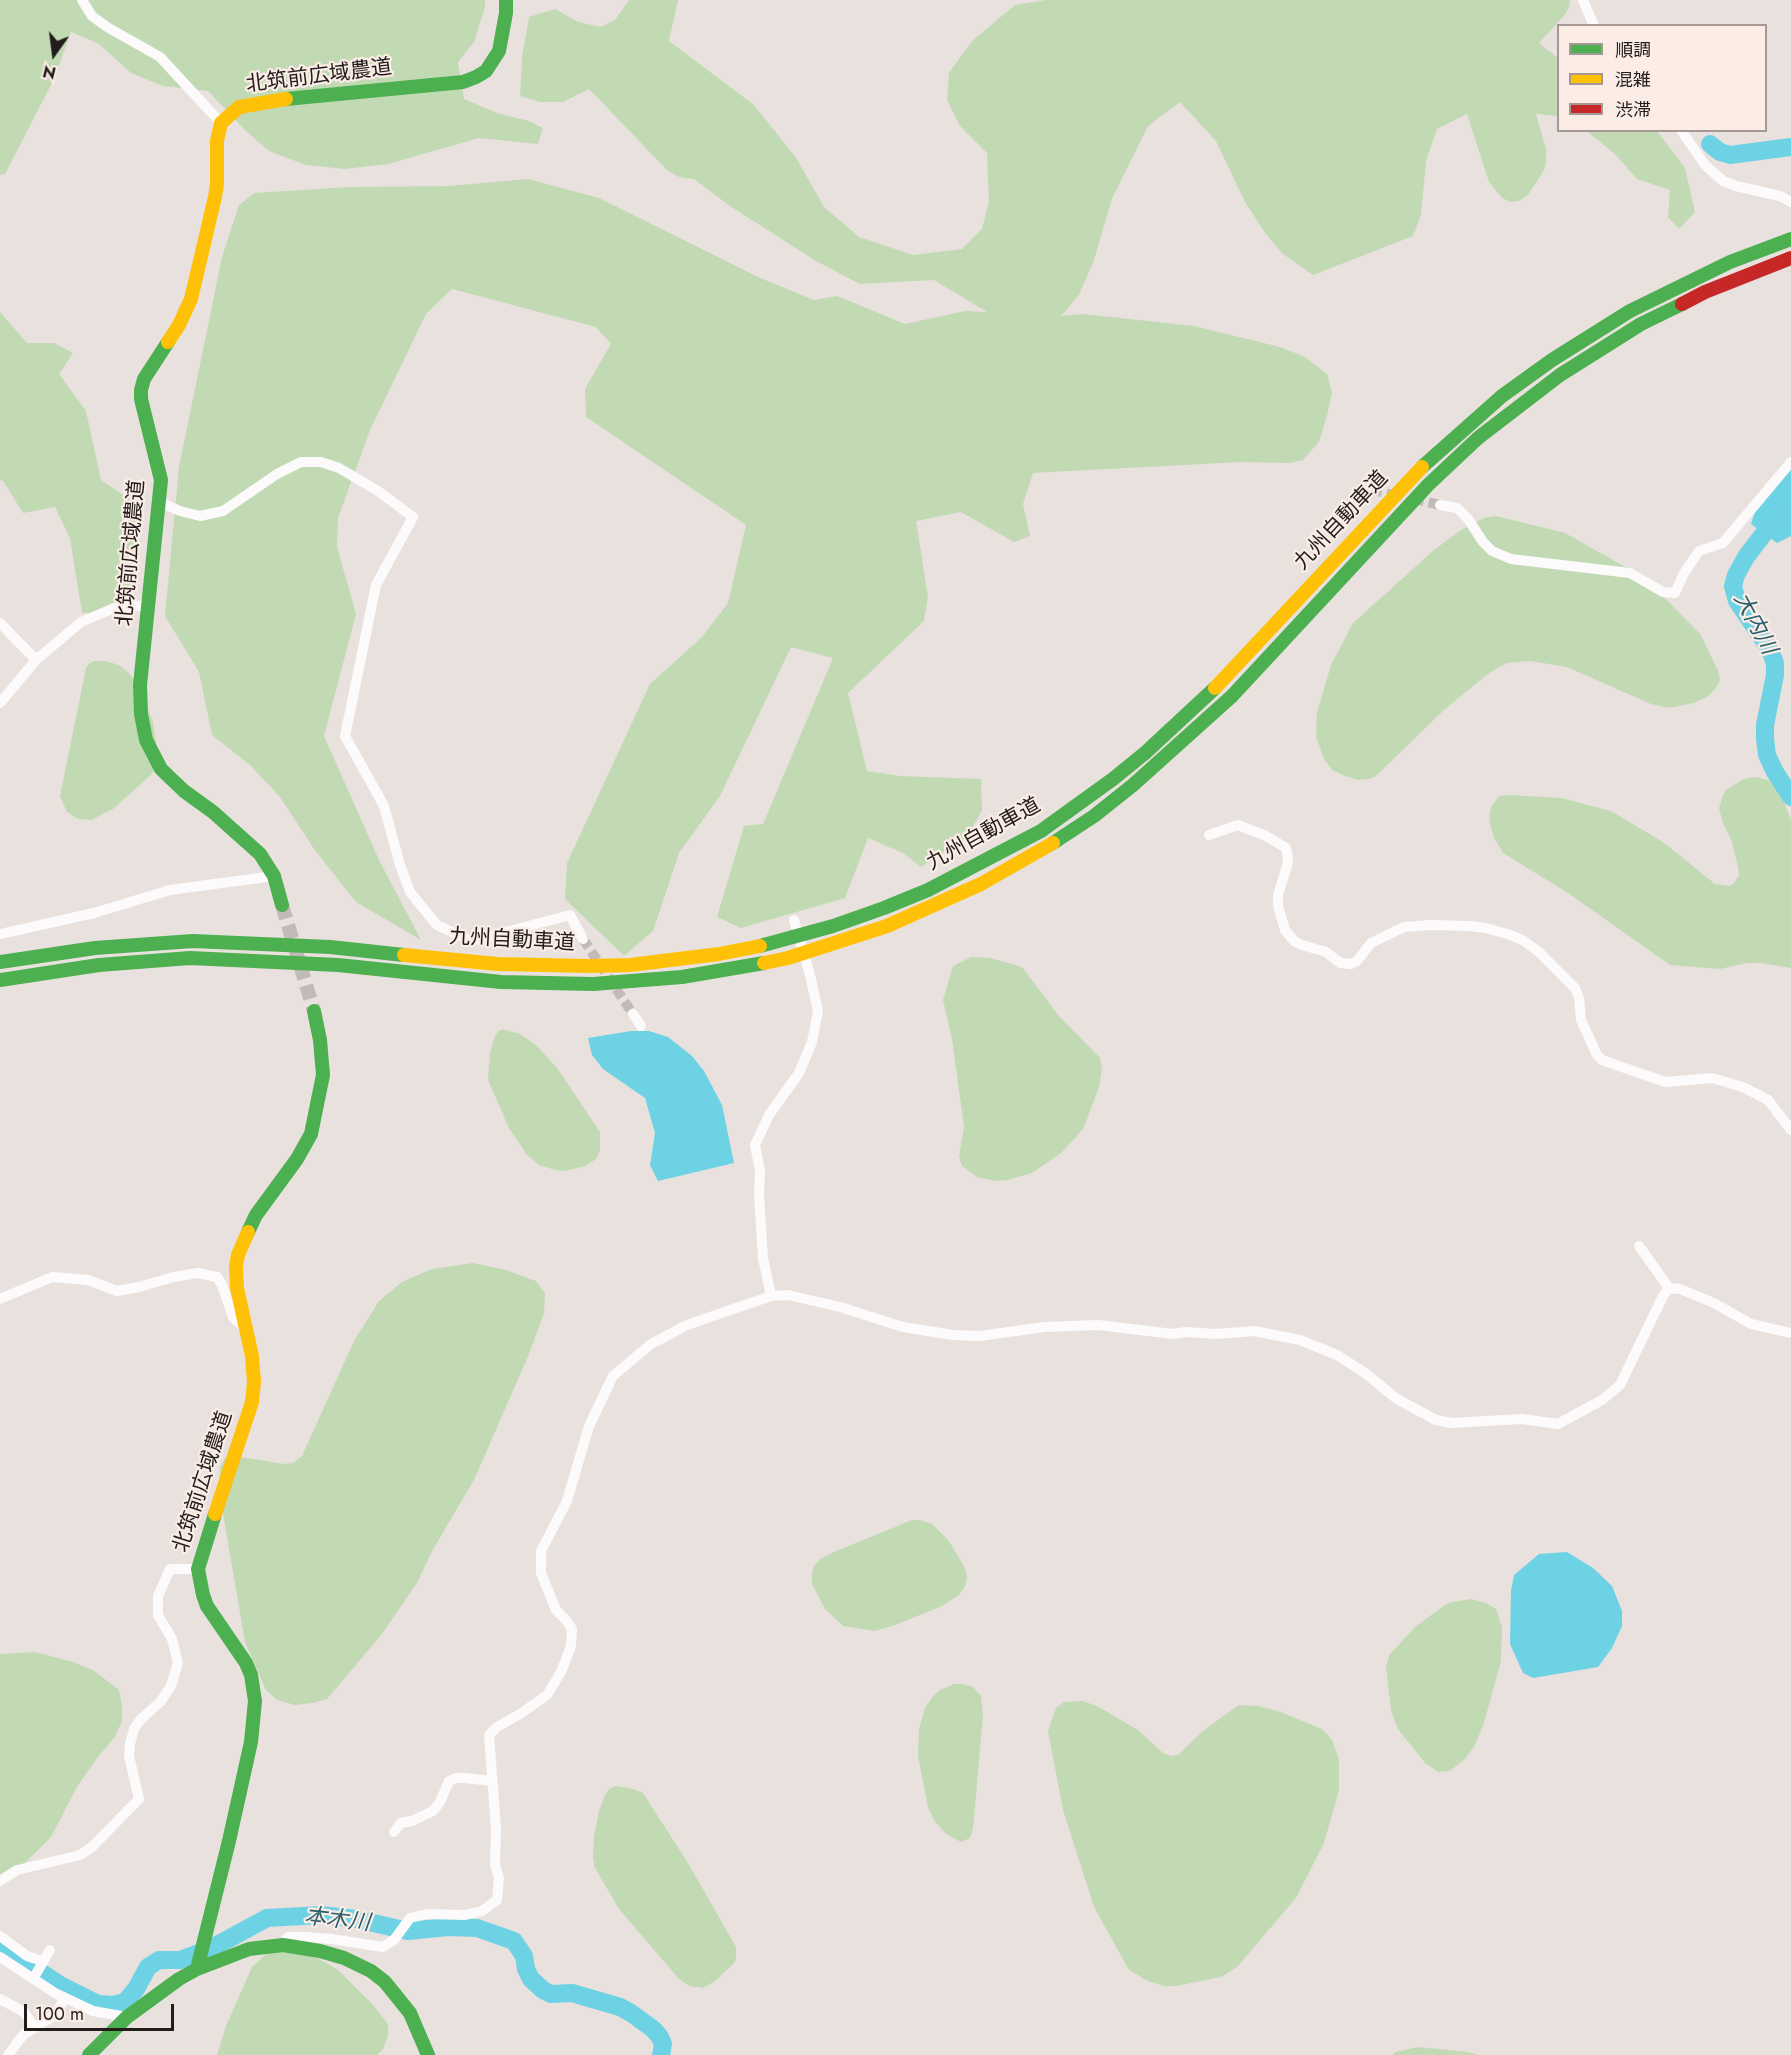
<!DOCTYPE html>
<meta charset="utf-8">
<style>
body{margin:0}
#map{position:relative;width:1791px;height:2055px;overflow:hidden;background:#e9e1de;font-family:Jost,"Noto Sans JP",sans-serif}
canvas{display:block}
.legend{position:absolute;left:1557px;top:24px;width:210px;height:108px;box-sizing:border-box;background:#fbece6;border:2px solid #a49995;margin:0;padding:8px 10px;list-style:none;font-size:18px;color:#221d1b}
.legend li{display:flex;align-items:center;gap:12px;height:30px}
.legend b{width:30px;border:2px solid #a49995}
.north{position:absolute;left:24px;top:24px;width:60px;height:60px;-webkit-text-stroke:4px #fbece6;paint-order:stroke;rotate:194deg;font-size:16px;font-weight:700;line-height:24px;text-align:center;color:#221d1b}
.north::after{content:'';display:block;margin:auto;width:21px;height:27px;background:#221d1b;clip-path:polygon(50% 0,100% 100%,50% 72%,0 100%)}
.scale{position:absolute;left:24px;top:2004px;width:150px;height:27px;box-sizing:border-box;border:3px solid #221d1b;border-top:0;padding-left:8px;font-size:18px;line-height:21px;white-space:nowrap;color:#221d1b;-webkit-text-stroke:4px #fbece6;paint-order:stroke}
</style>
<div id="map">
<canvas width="1791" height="2055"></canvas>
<ul class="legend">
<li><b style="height:8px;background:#4caf50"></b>順調</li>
<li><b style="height:8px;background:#ffc107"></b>混雑</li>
<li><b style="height:8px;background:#c62828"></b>渋滞</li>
</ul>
<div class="north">N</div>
<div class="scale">100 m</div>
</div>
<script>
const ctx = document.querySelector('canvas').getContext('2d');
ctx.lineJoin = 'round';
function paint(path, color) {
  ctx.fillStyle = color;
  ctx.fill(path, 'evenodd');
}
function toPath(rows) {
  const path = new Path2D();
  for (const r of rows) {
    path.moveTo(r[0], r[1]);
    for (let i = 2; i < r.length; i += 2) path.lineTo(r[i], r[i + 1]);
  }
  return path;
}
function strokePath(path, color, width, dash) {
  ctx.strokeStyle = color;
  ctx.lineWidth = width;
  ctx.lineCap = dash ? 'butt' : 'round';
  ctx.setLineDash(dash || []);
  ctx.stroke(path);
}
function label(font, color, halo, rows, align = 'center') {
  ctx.font = font + ' Jost,"Noto Sans JP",sans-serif';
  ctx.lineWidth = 4.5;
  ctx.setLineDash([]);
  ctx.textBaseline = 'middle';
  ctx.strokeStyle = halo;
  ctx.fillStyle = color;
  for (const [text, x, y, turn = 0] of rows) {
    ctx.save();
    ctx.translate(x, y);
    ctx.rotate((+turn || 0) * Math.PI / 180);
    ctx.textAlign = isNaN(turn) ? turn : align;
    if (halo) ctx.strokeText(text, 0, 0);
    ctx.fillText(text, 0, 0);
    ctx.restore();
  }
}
paint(toPath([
 [0,0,485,0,485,7,474,42,458,62,464,99,497,113,529,121,543,128,538,144,479,138,388,164,345,169,306,165,269,151,248,133,208,91,163,86,131,73,99,44,71,32,54,79,5,174,0,175],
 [629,0,678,0,669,41,754,105,797,159,824,207,859,237,913,255,962,249,982,229,989,201,987,153,960,126,947,100,949,73,972,41,1015,5,1046,0,1570,0,1569,8,1563,17,1539,43,1558,58,1558,116,1536,114,1546,149,1546,162,1544,170,1528,195,1519,201,1511,202,1502,198,1489,182,1467,114,1437,129,1426,161,1421,215,1413,236,1313,275,1283,254,1265,233,1245,202,1216,141,1180,102,1148,126,1112,199,1094,260,1079,295,1061,316,1083,314,1194,326,1280,347,1305,357,1327,374,1332,392,1327,416,1319,442,1303,460,1290,463,1240,462,1033,473,1023,504,1030,536,1014,542,961,512,916,521,928,597,924,621,848,693,867,771,900,776,981,779,982,810,967,837,921,867,903,853,868,838,845,898,741,928,717,917,744,826,763,824,833,658,791,647,720,796,679,853,653,931,624,956,565,899,567,863,650,684,702,637,728,603,746,525,586,417,585,389,611,344,596,327,452,289,426,314,370,430,338,518,337,547,356,614,324,736,379,860,421,940,356,902,314,849,280,797,250,765,212,735,199,672,165,616,179,467,222,257,239,205,254,193,350,187,449,186,528,179,599,198,758,277,814,300,837,296,905,324,965,311,987,312,934,280,860,284,816,261,730,206,694,179,679,177,667,170,589,89,563,102,540,102,520,96,522,57,529,17,555,9,578,22,601,27,615,20],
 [1587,131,1657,131,1685,168,1695,212,1679,229,1668,217,1670,190,1637,179,1616,155],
 [0,312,27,343,54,343,73,353,59,374,86,411,101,480,137,504,130,611,82,613,70,538,55,507,23,513,3,481,0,480],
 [1496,516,1565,533,1645,578,1701,635,1718,671,1720,680,1716,688,1707,697,1694,703,1669,708,1651,704,1567,667,1530,661,1507,663,1489,673,1445,709,1376,776,1369,779,1359,780,1345,776,1332,770,1324,759,1316,737,1317,713,1331,665,1353,623,1434,550,1461,530,1484,518],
 [94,661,105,661,119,665,129,673,138,685,153,722,158,758,152,774,113,809,91,820,78,819,67,812,60,796,86,668,89,664],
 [1756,777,1768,780,1778,787,1791,820,1791,968,1760,963,1747,963,1720,969,1670,965,1568,893,1503,853,1494,838,1489,820,1491,807,1499,796,1511,795,1561,798,1611,811,1663,842,1715,884,1730,886,1734,883,1739,875,1738,867,1732,842,1722,820,1719,808,1723,795,1727,789,1744,779],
 [971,957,991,958,1022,967,1059,1016,1100,1058,1102,1069,1099,1087,1084,1127,1077,1136,1061,1153,1032,1173,1008,1180,996,1181,977,1177,962,1166,959,1157,964,1127,952,1039,943,1000,953,966],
 [503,1029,520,1034,536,1045,558,1069,600,1132,600,1151,596,1159,585,1166,564,1171,552,1169,539,1165,527,1155,509,1128,488,1080,490,1053,494,1039,498,1031],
 [473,1263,506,1270,536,1281,545,1293,544,1313,529,1354,474,1480,432,1551,417,1583,382,1634,327,1699,313,1703,295,1705,277,1700,266,1690,245,1642,219,1490,220,1467,224,1459,234,1456,284,1464,293,1463,302,1456,354,1341,379,1301,402,1282,432,1269],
 [912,1520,920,1520,932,1524,949,1541,965,1568,967,1577,965,1586,959,1595,940,1607,895,1625,875,1631,843,1626,825,1609,812,1584,812,1574,814,1566,820,1559,834,1552],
 [1471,1599,1486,1603,1496,1609,1502,1627,1501,1661,1484,1723,1475,1745,1465,1759,1450,1771,1438,1772,1425,1763,1398,1729,1391,1711,1386,1666,1390,1654,1416,1626,1448,1603],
 [35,1652,73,1662,93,1670,119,1690,122,1706,122,1721,115,1737,98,1757,78,1785,51,1837,21,1867,0,1877,0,1654],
 [954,1684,963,1684,973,1687,981,1696,983,1716,973,1829,970,1838,961,1842,946,1834,934,1820,928,1807,918,1756,919,1729,925,1708,933,1696,940,1690],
 [1083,1701,1099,1707,1138,1730,1163,1753,1172,1756,1178,1755,1204,1730,1239,1705,1258,1706,1278,1711,1322,1729,1332,1740,1339,1760,1339,1790,1324,1843,1296,1898,1237,1967,1221,1977,1176,1986,1165,1986,1148,1981,1129,1970,1094,1907,1063,1810,1048,1731,1056,1708,1064,1702],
 [615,1786,630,1788,643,1793,688,1863,736,1947,736,1959,734,1963,715,1981,703,1988,689,1986,679,1979,619,1909,595,1868,593,1859,594,1837,599,1811,605,1795,609,1789],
 [288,1946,302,1949,338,1970,373,2005,388,2024,388,2036,383,2049,377,2055,217,2055,226,2026,252,1967,265,1955],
 [1418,2047,1468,2052,1479,2055,1392,2055,1395,2052]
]), '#c1dab4');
paint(toPath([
 [1791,467,1791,536,1777,543,1751,524,1756,508],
 [631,1031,649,1031,668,1037,692,1056,704,1071,722,1105,734,1163,658,1181,650,1165,655,1133,645,1098,603,1069,592,1055,588,1038],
 [1567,1552,1593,1568,1612,1586,1622,1611,1622,1626,1612,1648,1598,1667,1533,1678,1523,1673,1510,1644,1511,1591,1514,1575,1539,1554]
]), '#6cd2e4');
strokePath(toPath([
 [1710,144,1720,152,1730,155,1791,147],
 [1791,498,1746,557,1736,575,1733,586,1737,601,1769,648,1775,663,1775,675,1765,725,1765,739,1767,755,1775,772,1791,797],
 [0,1945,60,1985,98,2004,113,2005,125,2002,136,1989,148,1967,159,1960,180,1960,210,1949,267,1918,321,1915,356,1919,408,1931,448,1927,477,1928,514,1941,524,1956,526,1969,531,1979,543,1990,551,1994,572,1993,620,2007,631,2013,653,2029,660,2037,663,2044,661,2055]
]), '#6cd2e4', 18);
strokePath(toPath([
 [1372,490,1398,496],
 [1414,499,1440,505],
 [583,939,633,1014]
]), '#c1bab7', 10, [10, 5]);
strokePath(toPath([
 [282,905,314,1011]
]), '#c1bab7', 14, [14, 7]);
strokePath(toPath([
 [82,0,92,16,107,27,160,57,221,123],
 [1583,0,1594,26],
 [1681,130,1705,165,1723,181,1736,186,1780,196,1791,202],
 [160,502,180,511,200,516,223,511,277,474,301,462,321,462,339,468,378,491,413,517,376,585,345,736,384,806,400,865,410,892,437,925,469,940,479,939,570,915,583,939],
 [1440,505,1457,508,1468,519,1483,542,1492,551,1511,559,1630,573,1663,592,1675,593,1684,573,1699,551,1723,543,1791,462],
 [0,623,36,660],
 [0,703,36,660,81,622,114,608,148,605],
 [1209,835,1238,825,1266,836,1286,848,1288,858,1287,866,1278,895,1278,906,1285,930,1294,941,1302,945,1326,952,1340,963,1351,964,1357,961,1371,943,1404,927,1430,925,1470,926,1486,928,1511,935,1524,941,1539,952,1575,988,1579,998,1581,1020,1597,1055,1602,1060,1665,1082,1712,1078,1743,1087,1768,1100,1791,1130],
 [0,934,94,913,170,890,274,876],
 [633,1014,641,1026],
 [1639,1246,1669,1288],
 [1669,1288,1680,1289,1714,1303,1751,1324,1791,1333],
 [771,1296,763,1258,759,1196,760,1171,755,1145,769,1115,799,1073,812,1042,818,1011,810,975,794,920],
 [0,1299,52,1277,88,1280,117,1291,139,1287,173,1277,198,1273,217,1277,222,1285,233,1317,246,1330],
 [394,1832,401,1823,412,1821,433,1811,440,1802,449,1781,456,1778,465,1778,492,1781],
 [0,1881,17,1870,80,1855,92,1847,139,1799,129,1756,130,1744,134,1729,140,1720,161,1701,171,1686,178,1663,172,1639,158,1615,158,1596,170,1569,198,1569],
 [0,1936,27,1956,42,1961],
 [283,1945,288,1937,305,1937,332,1939,383,1947,394,1940,410,1918,427,1914,465,1915,482,1911,497,1900,499,1878,495,1864,496,1828,489,1735,497,1727,520,1714,547,1695,561,1672,571,1646,572,1629,566,1620,556,1610,541,1573,541,1551,567,1501,589,1426,613,1376,651,1344,687,1325,771,1296,788,1295,840,1307,903,1327,953,1335,980,1336,1044,1327,1098,1325,1173,1334,1186,1332,1216,1334,1254,1331,1300,1340,1337,1355,1365,1373,1397,1399,1436,1420,1452,1423,1522,1419,1558,1424,1602,1400,1620,1385,1663,1296,1669,1288],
 [0,1957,55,1993,93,2011,127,2017],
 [33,1979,50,1950],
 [0,1999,24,2012,35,2028],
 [8,2055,23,2035,55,2015,65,1998]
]), '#fcfafa', 10);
strokePath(toPath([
 [286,99,463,82,476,77,486,71,499,51,506,13,506,0],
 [168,342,144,379,141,390,141,399,161,480,140,685,141,714,146,740,161,769,184,791,213,812,260,854,274,876,282,905],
 [1422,467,1502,396,1552,360,1630,311,1730,262,1791,239],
 [1053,843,1094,816,1133,785,1232,696,1428,485,1478,438,1560,375,1641,324,1682,304],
 [760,946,833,926,884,908,928,890,1041,831,1113,779,1145,753,1215,688],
 [0,962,95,948,193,941,330,947,404,955],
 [0,980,99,965,190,958,338,965,501,982,593,984,682,977,764,963],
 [248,1232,256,1215,297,1159,311,1134,323,1075,320,1040,314,1011],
 [197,1969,229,1841,251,1742,255,1701,251,1675,246,1663,207,1606,203,1595,198,1569,215,1514],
 [89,2055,127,2017,179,1979,197,1969,249,1949,283,1945,320,1951,344,1958,371,1971,385,1982,410,2013,428,2055]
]), '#4caf50', 14);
strokePath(toPath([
 [168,342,179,325,191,299,215,197,217,184,217,141,221,123,239,107,286,99],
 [1215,688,1422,467],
 [404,955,498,964,590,966,630,965,719,954,760,946],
 [764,963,788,958,887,926,981,884,1053,843],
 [215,1514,252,1402,254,1382,252,1356,237,1288,236,1266,238,1255,248,1232]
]), '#ffc107', 14);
strokePath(toPath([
 [1682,304,1705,292,1791,258]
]), '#c62828', 14);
label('21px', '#221d1b', '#fbece6', [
 ["北筑前広域農道",319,77,-7],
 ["九州自動車道",1342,521,-47],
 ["北筑前広域農道",132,553,-85],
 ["九州自動車道",984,835,-29],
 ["九州自動車道",512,941,3],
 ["北筑前広域農道",204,1482,-72]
]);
label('italic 22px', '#28616d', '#fbece6', [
 ["大内川",1754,624,62],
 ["本木川",337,1921,6]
]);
</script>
